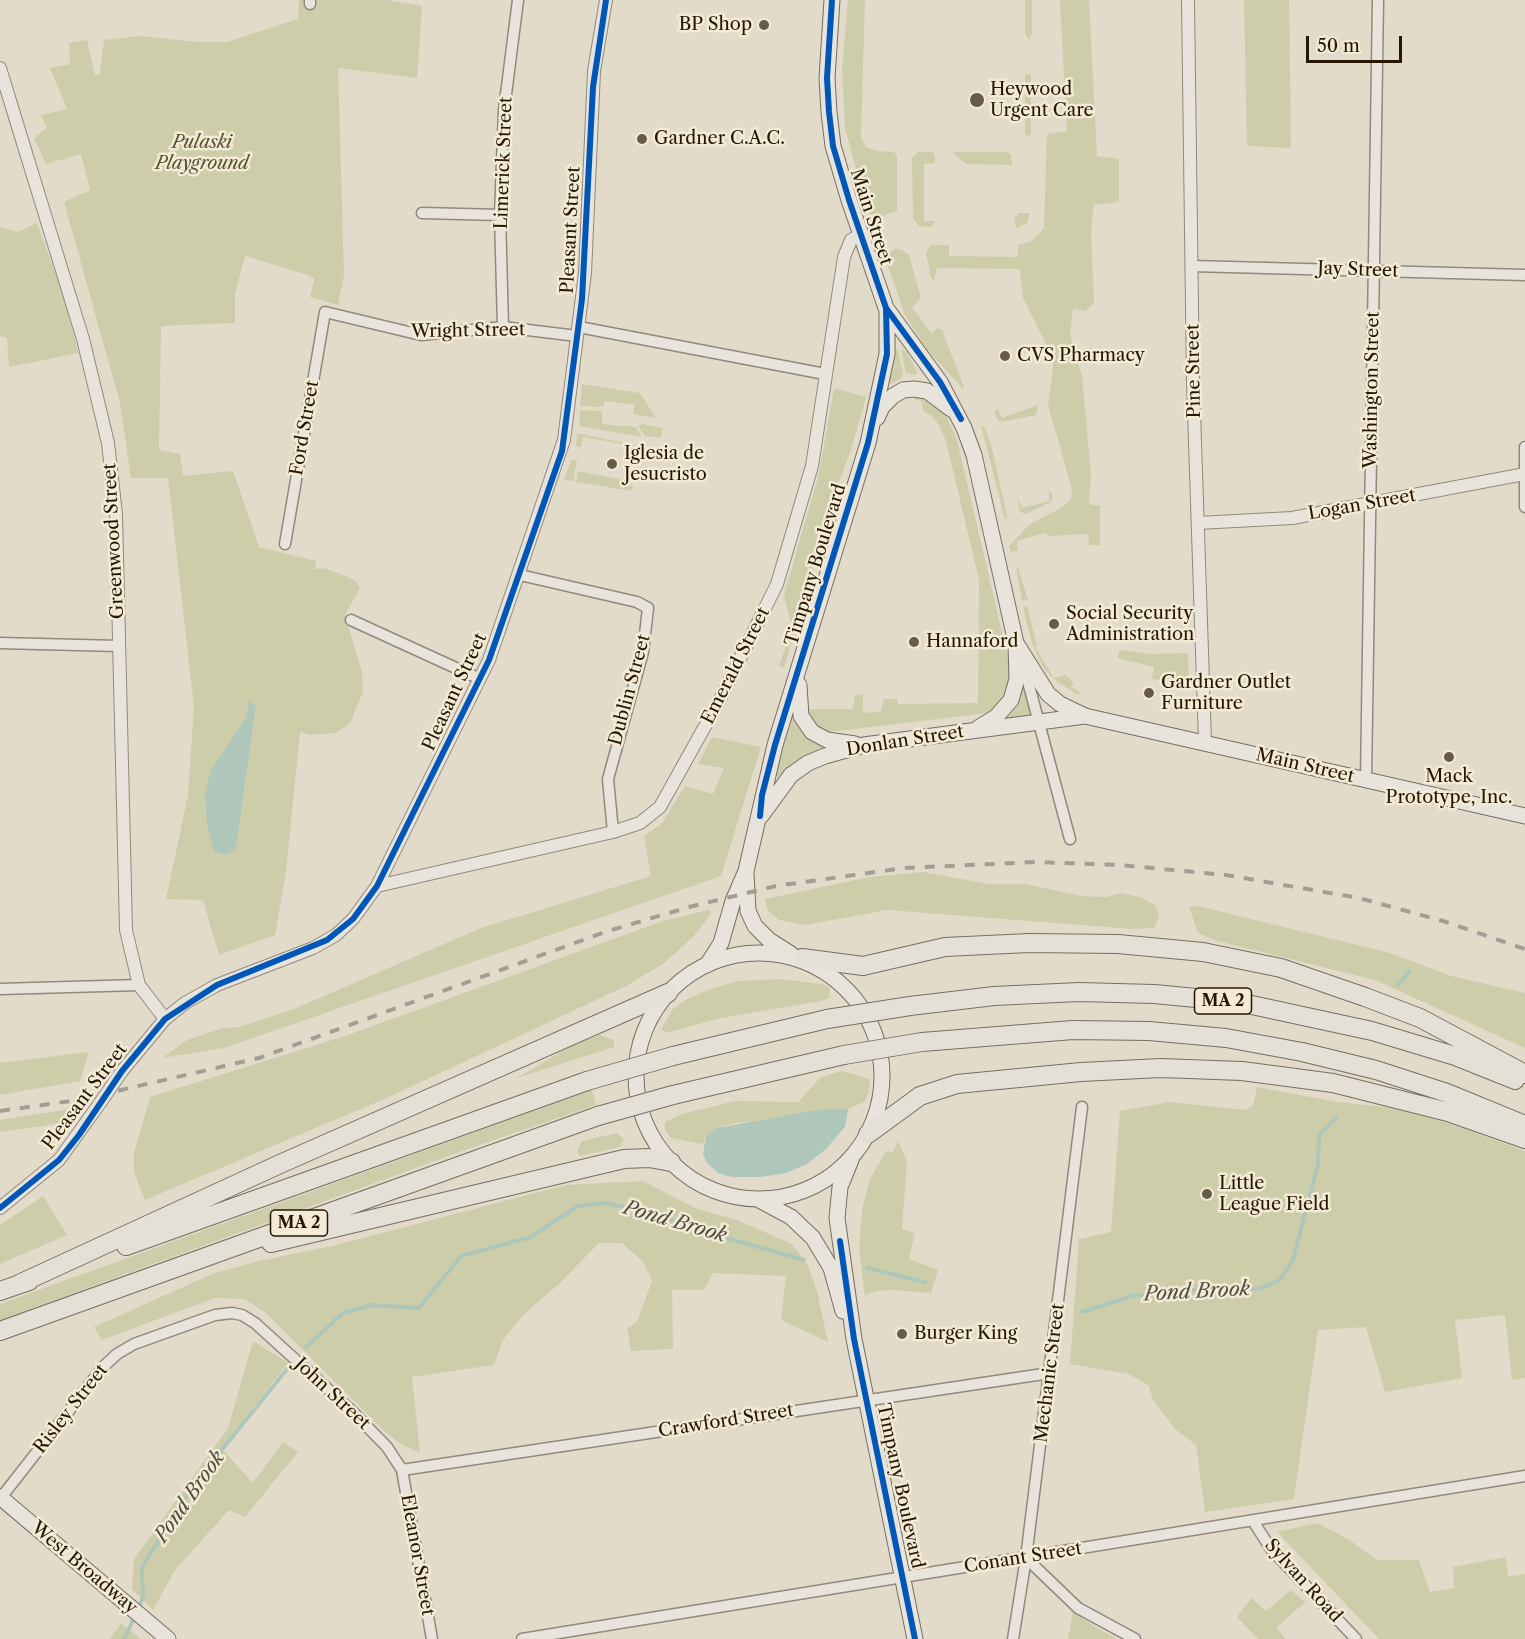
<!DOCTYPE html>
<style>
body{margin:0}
#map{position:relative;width:1525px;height:1639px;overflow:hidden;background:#e2dbca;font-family:"Libre Caslon Text",serif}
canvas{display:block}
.scale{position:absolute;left:1306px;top:36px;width:96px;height:27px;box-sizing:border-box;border:3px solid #261703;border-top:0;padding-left:8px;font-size:18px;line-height:21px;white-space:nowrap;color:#261703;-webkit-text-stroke:4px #f3ebd5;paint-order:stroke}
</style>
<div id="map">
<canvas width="1525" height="1639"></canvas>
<div class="scale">50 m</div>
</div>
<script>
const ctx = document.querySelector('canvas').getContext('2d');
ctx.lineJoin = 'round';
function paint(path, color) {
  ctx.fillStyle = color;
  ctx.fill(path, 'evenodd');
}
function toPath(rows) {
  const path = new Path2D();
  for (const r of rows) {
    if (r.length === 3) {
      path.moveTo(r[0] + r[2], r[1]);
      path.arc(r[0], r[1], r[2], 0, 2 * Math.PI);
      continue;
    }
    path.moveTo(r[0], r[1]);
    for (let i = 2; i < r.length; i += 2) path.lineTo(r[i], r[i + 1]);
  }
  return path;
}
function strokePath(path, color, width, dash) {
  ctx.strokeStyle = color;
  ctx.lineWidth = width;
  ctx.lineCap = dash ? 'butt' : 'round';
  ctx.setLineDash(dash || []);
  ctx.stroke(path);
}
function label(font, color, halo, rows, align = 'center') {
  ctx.font = font + ' "Libre Caslon Text",serif';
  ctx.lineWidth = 5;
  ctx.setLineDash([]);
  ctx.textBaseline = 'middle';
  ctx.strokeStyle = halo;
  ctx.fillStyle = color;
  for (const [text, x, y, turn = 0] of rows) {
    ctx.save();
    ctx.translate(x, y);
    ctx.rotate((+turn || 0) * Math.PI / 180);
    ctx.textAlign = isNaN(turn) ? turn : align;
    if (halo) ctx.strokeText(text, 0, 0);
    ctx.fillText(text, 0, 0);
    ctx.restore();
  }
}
paint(toPath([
 [299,0,387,0,422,6,417,78,338,68,344,275,338,305,310,297,314,279,308,275,245,256,235,294,235,323,161,326,159,450,180,454,183,476,233,471,259,547,316,561,315,569,324,568,343,575,356,581,360,588,345,615,362,672,363,692,350,723,336,733,310,735,300,732,286,871,275,935,219,955,203,900,166,899,188,795,194,706,168,478,131,478,120,403,64,202,90,190,81,154,46,164,34,138,47,128,41,115,67,109,50,68,70,64,69,43,87,40,95,76,100,74,104,40,140,36,197,42,227,42,298,19],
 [249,701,256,706,236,849,226,855,212,770,246,718],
 [848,0,865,0,861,137,866,147,877,151,894,152,897,156,897,211,879,217,871,215,867,209,845,128,842,70],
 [1025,0,1032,0,1032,34,1029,39,1025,34],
 [1060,0,1089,0,1097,156,1119,159,1119,202,1094,205,1091,230,1094,303,1085,311,1073,309,1070,335,1082,376,1091,474,1089,504,1100,506,1100,545,1089,545,1088,534,1050,536,1045,533,1017,541,1018,550,1011,552,1009,546,1030,524,1063,507,1071,499,1072,489,1048,405,1054,360,1023,298,1020,269,937,268,934,280,931,278,926,253,931,245,949,245,949,256,1018,257,1018,245,1032,241,1044,228,1047,134,1067,131],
 [1244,0,1289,0,1291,148,1247,146],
 [1029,73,1031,76,1031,133,1028,137,1025,134,1025,76],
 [918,152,932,152,935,155,935,163,924,164,924,221,935,221,932,227,919,226,913,219,912,158],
 [958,152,1007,152,1011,155,1012,165,966,164,953,153],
 [1018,213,1030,213,1027,223,1016,228,1014,217,1018,216],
 [37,223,67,305,78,353,9,367,7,338,0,336,0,227,18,232],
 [894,249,901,249,909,255,921,298,912,307,931,333,938,328,942,330,964,387,962,388,925,347,905,315,885,258],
 [898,350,903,374,902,378,890,384,889,382,896,351],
 [901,350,906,351,917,371,916,375,906,373],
 [582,384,640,393,656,418,633,414,635,405,605,401,603,407,580,406],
 [834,388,866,397,852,447,837,487,784,668,779,666,792,628,784,595,819,474],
 [914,397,926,397,945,413,957,440,1012,675,1009,694,994,710,987,713,829,732,816,725,807,709,852,709,855,695,863,694,863,711,868,713,881,711,884,699,897,699,898,704,978,703,979,580,946,441,939,425,931,415,924,412,921,401,915,400],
 [1038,405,1036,415,1001,422,998,421,994,412,998,409,1002,418],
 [580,410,602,411,602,424,636,427,642,437,579,426],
 [642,424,663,428,661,438,645,436,638,426],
 [981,425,985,428,992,448,1007,516,1005,520],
 [577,433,634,445,634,446,583,437,581,447,576,446],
 [571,460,577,460,573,481,564,480],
 [578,471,628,481,628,485,633,486,632,491,576,482],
 [1049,490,1053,496,1051,502,1026,514,1020,512,1017,497,1022,508,1049,501],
 [1016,567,1018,567,1028,600,1022,601],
 [1027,606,1037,646,1035,647,1054,678,1066,675,1074,683,1071,687,1080,692,1078,695,1055,680,1042,666,1032,643,1023,607],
 [1120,650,1150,654,1188,653,1189,685,1152,679,1154,667,1117,658],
 [1023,689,1027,689,1034,717,1004,720,1017,707],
 [789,719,795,719,801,731,821,745,822,750,801,760,779,777,772,775],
 [712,737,761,747,721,876,224,1048,162,1058,187,1040,223,1028,239,1027,294,1009,481,928,651,876,644,836,662,823,685,786,713,794,724,768,698,764],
 [923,872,989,884,1026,884,1081,896,1106,897,1121,893,1143,898,1156,906,1159,917,1154,928,1133,929,887,910,805,925,779,920,768,911,765,899,870,877],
 [1198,906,1390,953,1451,976,1525,993,1525,1048,1375,980,1217,941,1198,933,1189,907],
 [709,910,711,914,693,937,663,964,626,986,389,1097,145,1200,134,1172,134,1153,150,1097,345,1036,663,921],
 [780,979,822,984,830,988,829,998,821,1001,721,1018,666,1033,661,1029,672,1010,683,1001,710,989,738,981],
 [600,1035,614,1040,614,1047,517,1078,571,1046],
 [89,1052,80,1081,0,1095,0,1063],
 [842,1071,870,1079,869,1092,864,1102,848,1109,822,1109,758,1121,735,1123,717,1128,706,1136,703,1144,671,1138,665,1130,665,1122,682,1114,735,1101,798,1102,821,1077],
 [1257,1087,1338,1102,1393,1108,1451,1124,1525,1151,1525,1378,1512,1380,1505,1315,1455,1320,1462,1378,1385,1392,1366,1327,1318,1330,1294,1499,1205,1512,1196,1445,1175,1429,1153,1400,1149,1386,1129,1374,1070,1364,1079,1239,1111,1232,1120,1111,1169,1102,1245,1110,1253,1105],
 [592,1090,596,1105,465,1150,0,1320,0,1304],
 [76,1108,70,1118,57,1124,0,1132,0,1120],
 [617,1133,624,1140,620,1147,580,1156,577,1151,582,1141],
 [898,1141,907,1161,902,1229,915,1233,909,1259,938,1270,931,1293,894,1290,875,1291,865,1296,859,1249,862,1210,869,1181,886,1151,893,1152],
 [643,1181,695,1208,737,1220,792,1244,808,1266,818,1295,828,1342,781,1320,786,1276,713,1273,704,1290,672,1290,673,1349,631,1351,627,1328,637,1322,652,1281,643,1262,622,1243,599,1243,559,1284,524,1314,503,1340,494,1365,412,1377,420,1453,399,1443,383,1430,266,1313,244,1299,215,1298,102,1340,94,1327,212,1274,259,1261,332,1246,566,1185],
 [43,1196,67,1235,0,1264,0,1225],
 [253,1341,288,1363,221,1448,253,1483,283,1442,298,1452,245,1517,229,1510,175,1570,153,1610,132,1589,134,1559,228,1428],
 [1317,1523,1348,1539,1377,1560,1419,1560,1430,1592,1454,1588,1453,1567,1506,1557,1508,1577,1525,1574,1525,1639,1379,1639,1277,1532],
 [1291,1590,1305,1602,1276,1628,1286,1639,1258,1639,1237,1617,1251,1598,1266,1611],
 [1073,1611,1095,1627,1117,1639,1068,1639],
 [121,1623,141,1639,110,1639]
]), '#cdcdaa');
paint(toPath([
 [249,700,256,706,236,849,226,855,214,851,207,823,205,793,211,770,246,718],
 [822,1109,848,1109,845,1127,826,1149,807,1164,786,1173,761,1177,732,1177,718,1173,707,1163,703,1154,706,1136,717,1128]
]), '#afc6bb');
strokePath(toPath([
 [1398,985,1410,971],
 [867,1268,925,1282],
 [1082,1312,1132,1296,1225,1287,1259,1289,1280,1280,1293,1260,1318,1164,1319,1135,1336,1118],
 [306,1347,343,1313,372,1305,419,1308,461,1256,531,1237,578,1206,604,1203,646,1211,698,1230,804,1260],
 [138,1609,143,1597,142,1567,194,1484,288,1368],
 [124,1639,135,1616]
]), '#afc6bb', 4);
const minor = toPath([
 [310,0,310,4],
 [422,213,500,215],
 [1192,266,1525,275],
 [503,327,500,215,504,110,518,0],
 [579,327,825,374],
 [1525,447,1525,507],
 [285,544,325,312,421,335,503,327,577,336],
 [520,575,637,602,648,608,643,652,608,779,613,832],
 [351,620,480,679],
 [0,643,118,646],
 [1023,663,1070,839],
 [1366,780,1378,0],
 [0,989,139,985],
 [402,1470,1050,1373],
 [0,1499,104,1366,117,1354,134,1344,215,1315,232,1313,242,1315,255,1323,352,1411,387,1447,402,1470,432,1639],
 [1253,1521,1271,1549,1356,1639],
 [1026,1558,1078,1608,1135,1639],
 [522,1639,1525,1476],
 [1013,1639,1026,1558,1082,1107]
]);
const tertiary = toPath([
 [1188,0,1193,382,1205,742],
 [0,68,83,339,108,443,116,514,126,930,139,985,165,1019],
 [1198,523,1292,518,1525,474],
 [377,886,613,832,640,823,660,807,719,701,777,584,812,466,844,257,851,240,860,235],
 [122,1071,165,1019,185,1003,217,985,313,948,336,935,353,919,377,886,489,660,564,440,585,273,594,71,606,0],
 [0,1208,59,1160,100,1103]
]);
const secondary = toPath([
 [832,0,827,78,829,112,833,146,849,200,886,308,940,382,964,428,974,455,1016,643,1048,694,1060,704,1085,716,1525,816],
 [877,418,882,407,893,396,903,390,914,389,927,391,951,409],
 [799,685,801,716,812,732,827,740,855,744],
 [978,728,996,717,1011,700,1017,679,1016,646],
 [761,816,791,775,808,763,825,756,864,745,1085,716],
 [746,874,748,911,755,926,769,940,791,954],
 [759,1076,123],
 [707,965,721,943,733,901,746,871,775,745,868,443,887,354,887,311],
 [851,1160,840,1187,837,1218,854,1339,915,1639],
 [759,1200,791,1217,813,1238,831,1268,843,1311],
 [0,1497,168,1639]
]);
const motorway = toPath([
 [802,958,863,966,945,947,1029,943,1118,944,1203,952,1281,968,1365,997,1420,1018,1525,1074],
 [910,1006,994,996,1079,992,1154,994,1238,1002,1372,1031,1455,1056,1515,1080],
 [922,1042,1073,1030,1149,1031,1226,1038,1302,1052,1376,1070,1447,1093,1525,1125],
 [673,1056,827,1019],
 [673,1095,844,1055],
 [868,1134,920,1096,957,1084,1081,1072,1161,1068,1242,1071,1333,1083,1448,1112,1525,1139],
 [271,1243,624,1159,649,1158,671,1162],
 [126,1246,587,1081],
 [19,1284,280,1164,668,993],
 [0,1291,29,1281],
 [0,1331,598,1116]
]);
strokePath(minor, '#90897d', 13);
strokePath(tertiary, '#90897d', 14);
strokePath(secondary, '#756e63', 17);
strokePath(motorway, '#756e63', 20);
strokePath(minor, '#e8e4dc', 10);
strokePath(tertiary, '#e8e4dc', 12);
strokePath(secondary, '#e8e4dc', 15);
strokePath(motorway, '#e4e0d6', 18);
strokePath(toPath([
 [0,1111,78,1100,259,1058,605,932,689,907,776,886,904,868,1037,862,1120,865,1226,875,1359,898,1443,921,1525,949]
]), '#a29e94', 4, [10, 10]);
const tertiaryBridge = toPath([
 [100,1103,122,1071]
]);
const motorwayBridge = toPath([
 [827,1019,910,1006],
 [844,1055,922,1042],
 [587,1081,673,1056],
 [598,1116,673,1095]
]);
strokePath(tertiaryBridge, '#90897d', 14, []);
strokePath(motorwayBridge, '#756e63', 20, []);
strokePath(tertiaryBridge, '#e8e4dc', 12);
strokePath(motorwayBridge, '#e4e0d6', 18);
strokePath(toPath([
 [832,0,827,78,829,112,833,146,849,200,886,308,940,382,961,419],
 [760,816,762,795,775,745,868,443,887,354,886,308],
 [0,1208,59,1160,79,1135,122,1071,165,1019,217,985,327,940,353,919,377,886,489,660,562,451,582,299,593,87,606,0],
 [840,1241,854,1339,915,1639]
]), '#0057b8', 6);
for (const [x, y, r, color] of [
 [764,25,6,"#685c49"],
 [977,100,8,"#685c49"],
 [642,139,6,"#685c49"],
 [1005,356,6,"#685c49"],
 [612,464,6,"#685c49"],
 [1054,624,6,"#685c49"],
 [914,642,6,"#685c49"],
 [1149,693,6,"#685c49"],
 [1449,757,6,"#685c49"],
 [1207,1194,6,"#685c49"],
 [902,1334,6,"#685c49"]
]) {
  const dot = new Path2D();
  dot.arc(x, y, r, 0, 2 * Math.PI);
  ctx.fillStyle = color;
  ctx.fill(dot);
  strokePath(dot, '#f3ebd5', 2);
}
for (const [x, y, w] of [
 [1223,1001,57],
 [299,1223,57]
]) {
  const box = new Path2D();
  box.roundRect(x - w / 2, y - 13, w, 26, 4.5);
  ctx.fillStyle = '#f3ebd5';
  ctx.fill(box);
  strokePath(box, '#261703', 1.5);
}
label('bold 16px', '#261703', null, [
 ["MA 2",1223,1001],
 ["MA 2",299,1223]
]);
label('18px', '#261703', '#f3ebd5', [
 ["BP Shop",752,25,"right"],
 ["Heywood",990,90],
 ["Urgent Care",990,111],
 ["Gardner C.A.C.",654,139],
 ["CVS Pharmacy",1017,356],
 ["Iglesia de",624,454],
 ["Jesucristo",624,475],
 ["Social Security",1066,614],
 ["Administration",1066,635],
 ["Hannaford",926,642],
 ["Gardner Outlet",1161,683],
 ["Furniture",1161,704],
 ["Mack",1449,777,"center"],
 ["Prototype, Inc.",1449,798,"center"],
 ["Little",1219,1184],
 ["League Field",1219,1205],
 ["Burger King",914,1334]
], 'left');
label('italic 18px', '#5a5234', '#f3ebd5', [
 ["Pulaski",202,143],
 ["Playground",202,164]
]);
label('18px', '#261703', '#f3ebd5', [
 ["Limerick Street",504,163,-88],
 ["Main Street",871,217,72],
 ["Pleasant Street",571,230,-87],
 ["Jay Street",1358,270,2],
 ["Wright Street",468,331,-1],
 ["Pine Street",1194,371,-91],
 ["Washington Street",1372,390,-89],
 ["Ford Street",305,428,-80],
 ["Logan Street",1362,505,-10],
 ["Greenwood Street",114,541,-93],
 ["Timpany Boulevard",816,565,-73],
 ["Emerald Street",736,666,-63],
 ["Dublin Street",630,690,-75],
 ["Pleasant Street",455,692,-65],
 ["Donlan Street",905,741,-9],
 ["Main Street",1305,766,13],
 ["Pleasant Street",85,1097,-53],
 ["Mechanic Street",1050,1373,-83],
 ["John Street",332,1394,43],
 ["Risley Street",71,1409,-52],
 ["Crawford Street",726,1421,-9],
 ["Timpany Boulevard",900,1486,78],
 ["Eleanor Street",417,1555,80],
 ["Conant Street",1023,1558,-9],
 ["West Broadway",84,1568,40],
 ["Sylvan Road",1303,1581,48]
]);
label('italic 20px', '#4e5141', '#f3ebd5', [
 ["Pond Brook",675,1222,16],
 ["Pond Brook",1197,1292,-3],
 ["Pond Brook",190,1497,-55]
]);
</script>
